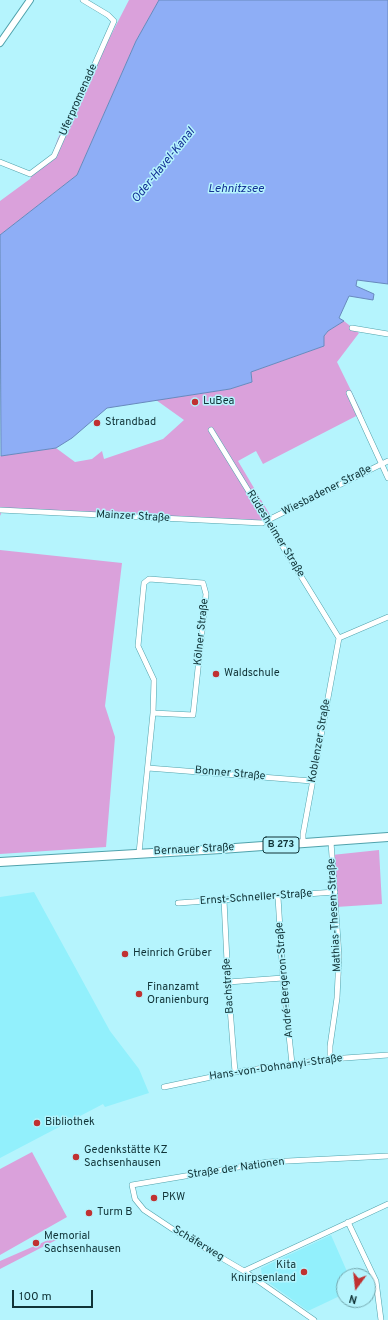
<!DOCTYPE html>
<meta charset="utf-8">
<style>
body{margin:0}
#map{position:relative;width:388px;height:1320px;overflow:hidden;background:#b5f4fd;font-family:Overpass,sans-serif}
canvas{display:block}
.north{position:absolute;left:336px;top:1268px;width:40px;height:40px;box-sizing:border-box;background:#b5f4fd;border:1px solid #73a7ae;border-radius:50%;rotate:195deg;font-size:11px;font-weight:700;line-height:16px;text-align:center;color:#103337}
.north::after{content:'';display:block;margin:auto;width:14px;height:18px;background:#c03131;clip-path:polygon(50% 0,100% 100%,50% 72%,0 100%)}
.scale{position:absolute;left:12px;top:1290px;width:81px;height:18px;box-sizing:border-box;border:2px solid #103337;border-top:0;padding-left:5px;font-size:12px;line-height:14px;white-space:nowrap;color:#103337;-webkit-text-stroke:3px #b5f4fd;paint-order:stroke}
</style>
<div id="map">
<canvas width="388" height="1320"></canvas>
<div class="north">N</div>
<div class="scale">100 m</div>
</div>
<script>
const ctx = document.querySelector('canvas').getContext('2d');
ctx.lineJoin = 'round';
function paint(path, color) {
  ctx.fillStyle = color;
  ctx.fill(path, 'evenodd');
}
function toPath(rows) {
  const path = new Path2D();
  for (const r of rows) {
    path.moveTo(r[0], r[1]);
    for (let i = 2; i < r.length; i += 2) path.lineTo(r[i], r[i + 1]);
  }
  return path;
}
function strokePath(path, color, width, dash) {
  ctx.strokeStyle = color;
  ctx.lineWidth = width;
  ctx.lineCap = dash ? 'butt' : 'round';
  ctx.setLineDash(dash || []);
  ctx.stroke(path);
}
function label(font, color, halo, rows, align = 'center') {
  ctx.font = font + ' Overpass,sans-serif';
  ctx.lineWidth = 3;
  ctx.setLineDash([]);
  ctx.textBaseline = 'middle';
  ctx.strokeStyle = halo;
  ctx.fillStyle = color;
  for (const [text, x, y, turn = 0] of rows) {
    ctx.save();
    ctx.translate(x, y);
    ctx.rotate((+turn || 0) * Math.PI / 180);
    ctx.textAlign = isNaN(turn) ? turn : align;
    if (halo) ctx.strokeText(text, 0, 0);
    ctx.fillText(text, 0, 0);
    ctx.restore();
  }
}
paint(toPath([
 [34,892,110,1031,139,1069,149,1093,105,1107,103,1104,0,1158,0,897],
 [331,1235,349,1276,344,1276,344,1294,308,1311,262,1278,261,1268]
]), '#92f0fc');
paint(toPath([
 [129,0,159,0,136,41,77,175,0,235,0,201,30,179,35,168,52,155,58,138],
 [344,321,359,333,337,362,362,413,263,464,256,451,238,461,273,520,262,523,3,509,0,516,0,456,56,448,75,462,92,459,102,451,104,459,163,439,184,420,156,400,230,389,252,382,251,372,324,346,324,336,328,331],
 [0,550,122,563,105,706,115,737,106,847,0,854],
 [379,850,382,904,336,907,332,855],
 [32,1152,67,1217,0,1255,0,1169],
 [62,1234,60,1238,0,1269,0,1261]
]), '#daa1db');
const water = toPath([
 [159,0,388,0,388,284,357,280,356,286,374,294,373,300,349,296,339,318,344,321,328,331,324,336,324,346,251,372,252,382,230,389,107,408,72,438,56,448,1,456,0,235,77,175,136,41,159,0]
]);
paint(water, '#8eaef6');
strokePath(water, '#6889bd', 1);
const minor = toPath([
 [0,162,30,174,54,156,114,21,108,15,83,0],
 [352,328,388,334],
 [349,393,388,478],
 [211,430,339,638],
 [0,510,262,523,388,461],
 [339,638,388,617],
 [148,768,312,781],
 [303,844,303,834,339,638],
 [139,853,153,713,154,680,138,646,144,583,149,579,203,583,206,594,193,715,153,713],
 [278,897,283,978,292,1064],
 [224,900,228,982,235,1072],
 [178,903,335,892],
 [228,982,283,978],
 [330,1059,330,1046,337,998,339,956,331,842],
 [164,1087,235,1072,330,1059,388,1055],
 [348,1222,376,1281,381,1320],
 [244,1271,388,1204],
 [314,1320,244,1271,174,1230,144,1210,135,1199,132,1185,268,1162,388,1156]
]);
const tertiary = toPath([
 [0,43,30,0]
]);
const primary = toPath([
 [0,862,221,849,388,837]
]);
strokePath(minor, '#50a2ac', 6);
strokePath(tertiary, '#50a2ac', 8);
strokePath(primary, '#50a2ac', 10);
strokePath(minor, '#fff', 5);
strokePath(tertiary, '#fff', 6);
strokePath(primary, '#fff', 8);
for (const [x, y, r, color] of [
 [195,402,4,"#c03131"],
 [97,423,4,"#c03131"],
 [216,674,4,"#c03131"],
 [125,954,4,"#c03131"],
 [139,994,4,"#c03131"],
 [37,1123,4,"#c03131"],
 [76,1157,4,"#c03131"],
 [154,1198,4,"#c03131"],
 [89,1213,4,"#c03131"],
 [36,1243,4,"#c03131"],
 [304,1272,4,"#c03131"]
]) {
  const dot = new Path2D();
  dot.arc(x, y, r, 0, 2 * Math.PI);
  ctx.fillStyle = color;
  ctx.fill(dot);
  strokePath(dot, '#b5f4fd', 1.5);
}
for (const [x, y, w] of [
 [281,845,36]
]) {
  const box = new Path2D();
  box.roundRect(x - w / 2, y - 8, w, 16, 3);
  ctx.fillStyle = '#b5f4fd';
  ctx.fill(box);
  strokePath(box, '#103337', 1);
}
label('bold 10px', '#103337', null, [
 ["B 273",281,845]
]);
label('11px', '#103337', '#b5f4fd', [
 ["Uferpromenade",79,100,-66],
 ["Wiesbadener Straße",327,491,-27],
 ["Mainzer Straße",133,517,3],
 ["Rüdesheimer Straße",275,534,58],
 ["Kölner Straße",202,632,-84],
 ["Koblenzer Straße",320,741,-80],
 ["Bonner Straße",230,774,5],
 ["Bernauer Straße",194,850,-3],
 ["Ernst-Schneller-Straße",256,898,-4],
 ["Mathias-Thesen-Straße",335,915,-93],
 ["André-Bergeron-Straße",285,980,-95],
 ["Bachstraße",229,986,-94],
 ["Hans-von-Dohnanyi-Straße",276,1068,-8],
 ["Straße der Nationen",236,1169,-8],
 ["Schäferweg",198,1244,31]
]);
label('11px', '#103337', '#b5f4fd', [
 ["LuBea",203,402],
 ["Strandbad",105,423],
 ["Waldschule",224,674],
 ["Heinrich Grüber",133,954],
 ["Finanzamt",147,988],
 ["Oranienburg",147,1001],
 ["Bibliothek",45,1123],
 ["Gedenkstätte KZ",84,1151],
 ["Sachsenhausen",84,1164],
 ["PKW",162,1198],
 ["Turm B",97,1213],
 ["Memorial",44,1237],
 ["Sachsenhausen",44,1250],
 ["Kita",296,1266,"right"],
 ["Knirpsenland",296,1279,"right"]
], 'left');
label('italic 12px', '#153196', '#b5f4fd', [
 ["Oder-Havel-Kanal",164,166,-51],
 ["Lehnitzsee",236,190]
]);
</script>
